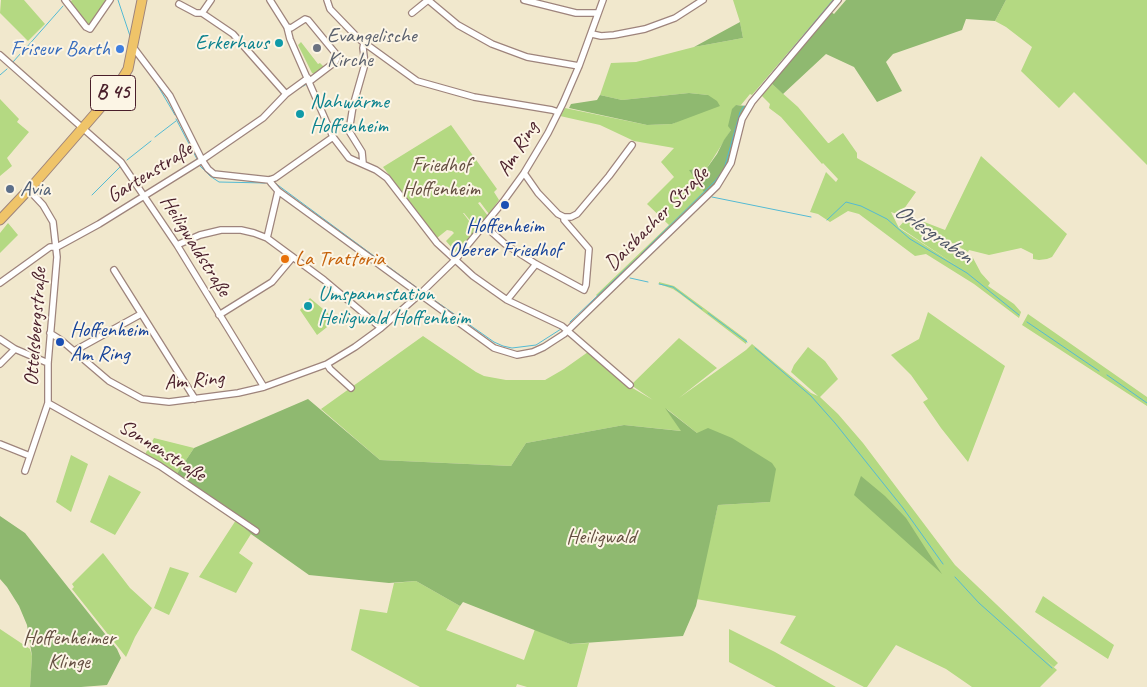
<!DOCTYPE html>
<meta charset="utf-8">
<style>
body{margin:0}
canvas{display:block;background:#f1e8cd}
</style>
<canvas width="1147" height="687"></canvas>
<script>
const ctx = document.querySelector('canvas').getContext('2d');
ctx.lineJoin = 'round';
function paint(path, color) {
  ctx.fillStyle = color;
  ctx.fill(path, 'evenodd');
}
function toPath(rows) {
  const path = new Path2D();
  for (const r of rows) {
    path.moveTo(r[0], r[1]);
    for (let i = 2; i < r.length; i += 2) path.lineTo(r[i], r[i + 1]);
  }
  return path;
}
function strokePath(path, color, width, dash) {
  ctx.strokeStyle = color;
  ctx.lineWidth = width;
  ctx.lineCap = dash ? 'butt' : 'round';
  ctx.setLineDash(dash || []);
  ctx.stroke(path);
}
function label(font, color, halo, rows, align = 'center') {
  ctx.font = font + ' Caveat,sans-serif';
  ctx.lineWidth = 4;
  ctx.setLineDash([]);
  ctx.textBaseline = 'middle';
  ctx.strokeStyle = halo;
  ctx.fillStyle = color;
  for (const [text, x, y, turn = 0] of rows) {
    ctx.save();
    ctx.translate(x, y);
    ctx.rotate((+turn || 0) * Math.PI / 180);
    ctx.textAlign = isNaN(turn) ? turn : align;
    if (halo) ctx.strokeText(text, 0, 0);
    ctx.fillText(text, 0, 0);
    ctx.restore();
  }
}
paint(toPath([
 [1,0,24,0,45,24,28,41,0,13],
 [72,0,107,0,89,25,70,2],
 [733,0,833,0,752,95,750,94,741,105,736,105,731,130,707,168,708,191,598,297,596,295,669,225,647,204,674,177,661,162,674,148,634,141,600,125,560,116,565,108,647,125,672,124,689,116,708,95,689,93,622,100,600,95,611,63,636,62,694,47,743,38,740,22],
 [1006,0,1147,0,1147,165,1074,92,1059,108,1021,71,1032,47,1006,27,995,21],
 [301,42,318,64,320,63,324,67,315,74,312,73,298,45],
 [771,83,798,107,828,143,829,143,843,133,857,153,857,158,916,192,901,213,945,230,981,156,1067,234,1052,257,1047,259,1039,260,1033,259,1033,254,1021,248,989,255,969,250,968,252,908,218,891,212,899,228,957,266,899,227,905,220,973,258,981,273,990,283,988,286,1014,304,1021,312,1019,318,974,284,926,254,915,256,859,214,848,211,830,222,818,214,810,212,826,172,836,182,838,179,823,163,822,164,781,117,769,108,770,104,761,95],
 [0,99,19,119,17,122,29,132,7,158,12,166,0,176],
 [451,125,497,189,494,192,499,200,489,214,480,202,478,203,488,216,477,229,464,213,463,213,476,230,458,251,454,253,449,251,452,248,446,241,454,233,452,231,447,230,437,238,383,167],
 [8,223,18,235,0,253,0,233],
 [659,282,674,286,747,340,746,344,679,293,673,289,659,284],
 [310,298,336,320,317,335,300,310],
 [928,312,1005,366,968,462,941,428,923,402,928,399,911,375,891,355,919,339],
 [1028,314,1147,397,1147,406,1022,325],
 [423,336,476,372,484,376,506,380,545,380,564,369,588,352,629,386,653,400,631,385,679,338,717,368,679,398,746,350,752,344,811,393,818,396,791,372,794,365,808,347,825,361,838,379,820,397,838,414,863,443,955,565,1058,663,1054,667,1043,658,1057,670,1040,687,972,687,946,669,896,645,867,687,864,687,780,643,796,616,696,599,718,505,770,502,697,433,667,409,682,431,624,425,526,443,511,466,380,460,321,409],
 [154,438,194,448,174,478,144,456],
 [71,455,88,464,71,512,56,502],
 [109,475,141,492,115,535,90,522],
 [236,520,251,534,239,553,253,563,236,593,199,577],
 [103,553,130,588,152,608,135,637,126,657,72,589,74,587,72,584],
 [170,567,189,573,169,615,154,608],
 [416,581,460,606,446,630,524,660,535,629,570,644,589,643,577,687,527,687,517,684,516,687,420,687,351,650,360,609,387,613,394,583],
 [1043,596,1114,645,1108,659,1035,612],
 [0,629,30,649,32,656,30,687,0,687],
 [729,629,775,652,836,687,776,687,729,662]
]), '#b4d982');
paint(toPath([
 [846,0,1006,0,995,21,966,19,962,30,893,54,886,62,902,91,877,102,854,67,826,54,783,94,771,83,831,12,834,14],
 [740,22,743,38,694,47],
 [689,93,708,95,717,101,720,106,672,124,647,125,569,108,571,104,597,100,600,95,622,100],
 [736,105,747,106,733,152,726,167,715,185,708,191,704,192,689,170,707,168,717,154,724,140,731,130,728,126,732,109],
 [308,399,380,460,511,466,526,443,624,425,681,431,665,408,697,433,708,428,732,438,772,463,776,469,770,502,718,505,696,606,683,636,570,644,463,602,460,606,416,581,389,583,309,575,251,534,236,520,174,478,194,448],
 [861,476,885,496,906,518,942,574,854,495],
 [0,516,25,533,117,649,121,658,107,685,81,687,30,687,32,656,27,625,19,606,7,587,0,579]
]), '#8fb970');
strokePath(toPath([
 [118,0,130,36],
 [26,48,63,6],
 [13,62,21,53],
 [0,75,7,69],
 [155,81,175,115],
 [296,90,307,84],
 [752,97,833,0],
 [176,119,197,159],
 [155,137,176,121],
 [127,160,151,141],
 [200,166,210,176,219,182,265,183],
 [275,183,420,290],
 [92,195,120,167],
 [712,197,811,217],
 [827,220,846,202,861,206,887,219,910,239,967,273,1019,315],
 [641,254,715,181,724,169,740,112,744,106],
 [630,278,648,282],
 [659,284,673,287,702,309],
 [427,295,494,342,503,346,512,348,536,345,561,329],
 [708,313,747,342],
 [570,322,637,258],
 [1027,322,1099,371],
 [755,348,811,396,835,423,903,508,943,564],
 [1107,375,1147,403],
 [955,577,979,603,1052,668]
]), '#54bad3', 1);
const street = toPath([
 [65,0,86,27,90,29,110,0],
 [270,0,287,27,290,39,333,137,349,158,376,170,387,178,437,243,473,276,507,300,562,326,630,385],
 [327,0,330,9,359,39,417,81,474,97,552,110,558,112],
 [428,0,458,25,492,44,527,57,579,66],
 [524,0,576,13,598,13],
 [179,4,196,13,202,13],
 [202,13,233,34,286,94],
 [202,13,211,0],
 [412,13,428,0],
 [287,27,291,28,305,19,308,20,336,54,337,58,335,62,310,81],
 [592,34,601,36,614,35,645,29,675,18,703,0],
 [133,47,170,96,202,160,208,169,214,174,269,180,275,178,333,137],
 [0,55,121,162,177,245,264,387],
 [363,163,362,152,349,131,353,106,365,64,363,48,364,43],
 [524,173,538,193,558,214,564,217,571,217,577,214,609,176,632,145],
 [269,180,272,184,278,191,494,348,517,355,533,352,544,347,564,334,717,186,731,163,742,119,752,102,838,0],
 [484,225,505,244,536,264,584,290,586,285,589,249,564,220,564,217],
 [267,238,278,191],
 [177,245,200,235,221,230,241,230,254,233,267,238,324,280,381,328],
 [114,270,195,399],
 [0,283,50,247,57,247,99,224,202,160,263,118,286,94,308,78],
 [507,300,536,264],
 [219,315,272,282,293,257],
 [50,333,61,340,109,381,142,399,169,402,238,393,264,387,327,364,355,347,381,328,420,294,456,259,503,202,524,173,548,133,563,103,579,66,603,0],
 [0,339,15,349,48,363],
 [74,351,141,314],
 [0,364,15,349],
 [327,364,330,369,351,388],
 [48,403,160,466,256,531],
 [0,444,30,456],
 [25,471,48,403,48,363,57,257,53,222,43,205,29,190]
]);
const primary = toPath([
 [0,220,34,184,114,92,128,69,142,0]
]);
strokePath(street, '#9e847c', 8);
strokePath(primary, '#9e847c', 11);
strokePath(street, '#fff', 5.5);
strokePath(primary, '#efc469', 9);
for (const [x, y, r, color] of [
 [279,43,5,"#0f9aa8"],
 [317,48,5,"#6b7280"],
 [120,49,5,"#3f7fe0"],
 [300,114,5,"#0f9aa8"],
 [10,189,5,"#5c6f8a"],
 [505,205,5,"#1a4fb4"],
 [285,259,5,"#e8710a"],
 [308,306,5,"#0f9aa8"],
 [60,342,5,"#1a4fb4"]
]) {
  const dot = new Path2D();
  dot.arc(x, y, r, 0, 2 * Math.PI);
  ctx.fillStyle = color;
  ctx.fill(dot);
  strokePath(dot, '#fcf5e5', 2);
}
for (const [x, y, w] of [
 [113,93,45]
]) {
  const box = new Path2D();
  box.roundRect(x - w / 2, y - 17.5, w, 35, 4);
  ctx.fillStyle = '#fcf5e5';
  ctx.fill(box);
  strokePath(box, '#4a1f2b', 1);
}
label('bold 20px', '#4a1f2b', null, [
 ["B 45",113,93]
]);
label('21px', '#5b616d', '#fcf5e5', [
 ["Evangelische",327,36],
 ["Kirche",327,60]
], 'left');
label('21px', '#0d838f', '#fcf5e5', [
 ["Erkerhaus",269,43,"right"],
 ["Nahwärme",310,102],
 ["Hoffenheim",310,126],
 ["Umspannstation",318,294],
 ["Heiligwald Hoffenheim",318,318]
], 'left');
label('21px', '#366cbe', '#fcf5e5', [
 ["Friseur Barth",110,49]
], 'right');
label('21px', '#4a1f2b', '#fcf5e5', [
 ["Am Ring",518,149,-58],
 ["Gartenstraße",150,173,-32],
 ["Daisbacher Straße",657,219,-45],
 ["Heiligwaldstraße",195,246,58],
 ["Ottelsbergstraße",36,327,-86],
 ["Am Ring",194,381,-5],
 ["Sonnenstraße",162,451,32]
]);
label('21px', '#644e41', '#fcf5e5', [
 ["Friedhof",441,165],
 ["Hoffenheim",441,189],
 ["Heiligwald",601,537],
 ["Hoffenheimer",69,638],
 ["Klinge",69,662]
]);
label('21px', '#4e5e75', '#fcf5e5', [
 ["Avia",20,189]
], 'left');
label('21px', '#164399', '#fcf5e5', [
 ["Hoffenheim",505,226],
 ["Oberer Friedhof",505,250],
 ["Hoffenheim",70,330,"left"],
 ["Am Ring",70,354,"left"]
]);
label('21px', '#c56008', '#fcf5e5', [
 ["La Trattoria",295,259]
], 'left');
label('italic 22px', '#4e5566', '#fcf5e5', [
 ["Orlesgraben",933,234,34]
]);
</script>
